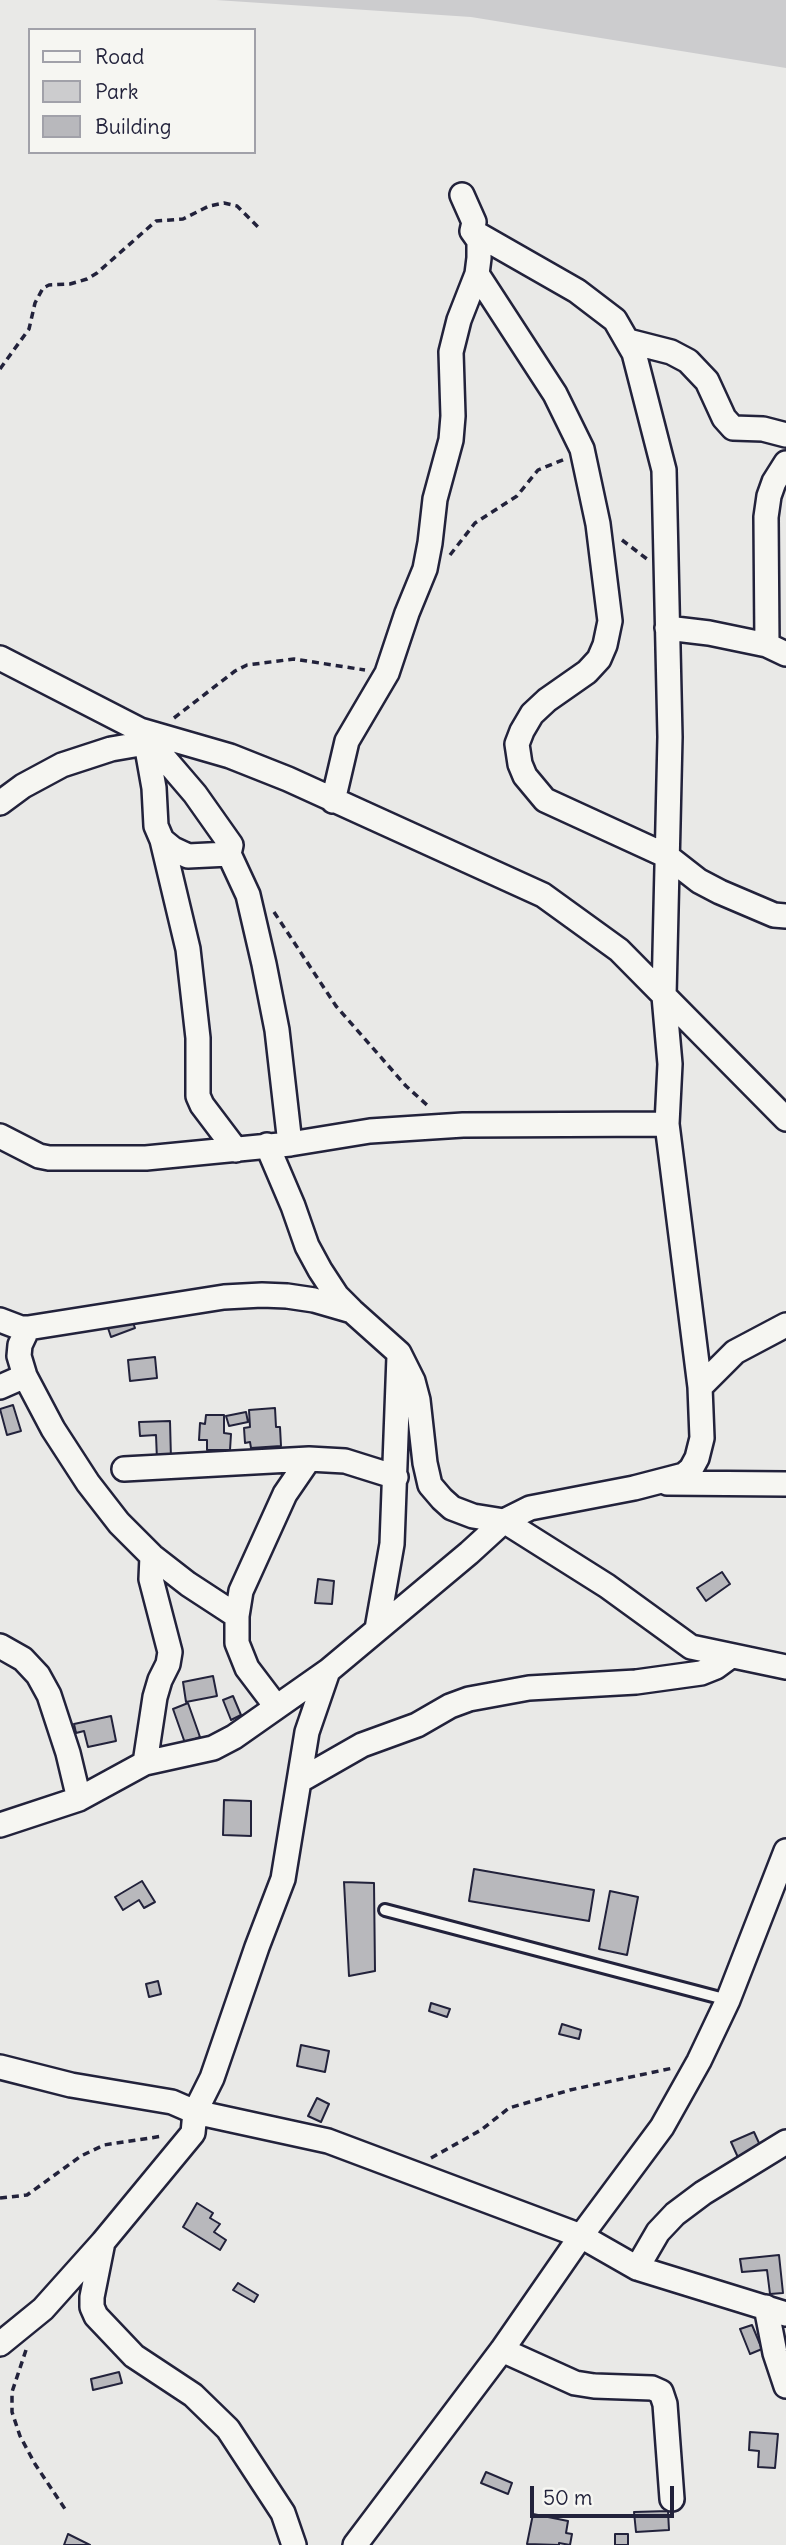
<!DOCTYPE html>
<style>
body{margin:0}
#map{position:relative;width:786px;height:2545px;overflow:hidden;background:#e9e9e7;font-family:Delius,sans-serif}
canvas{display:block}
.legend{position:absolute;left:28px;top:28px;width:228px;height:126px;box-sizing:border-box;background:#f6f6f2;border:2px solid #a1a1a9;margin:0;padding:9px 12px;list-style:none;font-size:21px;color:#22223b}
.legend li{display:flex;align-items:center;gap:14px;height:35px}
.legend b{width:35px;border:2px solid #a1a1a9}
.scale{position:absolute;left:530px;top:2486px;width:144px;height:32px;box-sizing:border-box;border:4px solid #22223b;border-top:0;padding-left:9px;font-size:21px;line-height:24px;white-space:nowrap;color:#22223b;-webkit-text-stroke:5px #f6f6f2;paint-order:stroke}
</style>
<div id="map">
<canvas width="786" height="2545"></canvas>
<ul class="legend">
<li><b style="height:9px;background:#f6f6f2"></b>Road</li>
<li><b style="height:19px;background:#ccccce"></b>Park</li>
<li><b style="height:19px;background:#b8b8bc"></b>Building</li>
</ul>
<div class="scale">50 m</div>
</div>
<script>
const ctx = document.querySelector('canvas').getContext('2d');
ctx.lineJoin = 'round';
function paint(path, color) {
  ctx.fillStyle = color;
  ctx.fill(path, 'evenodd');
}
function toPath(rows) {
  const path = new Path2D();
  for (const r of rows) {
    path.moveTo(r[0], r[1]);
    for (let i = 2; i < r.length; i += 2) path.lineTo(r[i], r[i + 1]);
  }
  return path;
}
function strokePath(path, color, width, dash) {
  ctx.strokeStyle = color;
  ctx.lineWidth = width;
  ctx.lineCap = dash ? 'butt' : 'round';
  ctx.setLineDash(dash || []);
  ctx.stroke(path);
}
paint(toPath([
 [216,0,786,0,786,68,471,17]
]), '#ccccce');
const building = toPath([
 [132,1320,135,1328,111,1337,108,1328,132,1320],
 [155,1357,157,1378,130,1381,128,1360,155,1357],
 [13,1405,21,1431,7,1435,0,1409,13,1405],
 [275,1408,276,1427,280,1427,281,1446,251,1448,250,1442,245,1443,244,1428,250,1427,249,1410,275,1408],
 [246,1412,248,1422,229,1426,226,1416,246,1412],
 [206,1415,224,1415,224,1433,231,1434,230,1450,207,1450,207,1440,199,1440,200,1423,205,1424,206,1415],
 [170,1421,171,1459,157,1460,156,1435,140,1436,139,1422,170,1421],
 [722,1572,730,1584,706,1601,697,1588,722,1572],
 [318,1579,334,1581,332,1604,315,1603,318,1579],
 [213,1676,217,1696,186,1702,183,1682,213,1676],
 [233,1696,241,1715,231,1720,223,1700,233,1696],
 [188,1703,200,1737,185,1743,173,1709,188,1703],
 [111,1716,116,1741,88,1747,84,1731,76,1733,74,1724,111,1716],
 [224,1800,251,1801,251,1836,223,1835,224,1800],
 [474,1869,594,1890,589,1921,469,1901,474,1869],
 [142,1881,155,1902,144,1908,139,1900,123,1910,115,1897,142,1881],
 [344,1882,374,1883,375,1971,349,1976,344,1882],
 [610,1891,638,1897,627,1955,599,1949,610,1891],
 [158,1981,161,1994,149,1997,146,1984,158,1981],
 [431,2003,450,2009,447,2017,429,2011,431,2003],
 [562,2024,581,2030,579,2039,559,2034,562,2024],
 [301,2045,329,2051,325,2072,297,2066,301,2045],
 [317,2098,329,2104,321,2122,308,2116,317,2098],
 [754,2132,764,2154,741,2164,731,2142,754,2132],
 [197,2203,213,2213,210,2218,220,2224,214,2232,226,2240,220,2250,183,2227,197,2203],
 [779,2255,783,2293,770,2294,767,2270,742,2272,740,2259,779,2255],
 [238,2283,258,2295,254,2302,233,2290,238,2283],
 [752,2325,762,2349,750,2354,740,2329,752,2325],
 [119,2372,122,2383,93,2390,91,2379,119,2372],
 [750,2432,778,2434,775,2468,758,2467,759,2451,749,2450,750,2432],
 [486,2472,512,2483,508,2494,481,2483,486,2472],
 [668,2511,669,2530,636,2532,634,2512,668,2511],
 [533,2514,568,2521,566,2533,572,2534,570,2545,559,2543,559,2545,527,2544,533,2514],
 [68,2534,90,2545,64,2545,68,2534],
 [615,2534,628,2534,628,2545,615,2545,615,2534]
]);
paint(building, '#b8b8bc');
strokePath(building, '#22223b', 2);
const lane = toPath([
 [385,1910,728,2000]
]);
const street = toPath([
 [472,231,577,291,615,320,634,353,664,470,670,737,664,996,670,1064,667,1124,700,1387],
 [477,274,555,394,582,449,598,524,610,621,605,645,599,659,587,672,547,700,532,714,522,731,517,744,520,764,525,776,545,800,667,856,699,881,720,892,774,915,786,916],
 [628,341,671,352,688,361,707,381,724,418,733,428,763,429,786,435],
 [667,628,709,633,767,645,786,654],
 [767,645,766,517,769,496,774,482,786,463],
 [0,658,140,730,230,756,288,779,543,895,619,950,786,1119],
 [141,731,195,794,231,845,229,854,248,895,264,964,277,1030,290,1144],
 [152,742,146,743,154,788,156,826,162,840,173,849,188,856,229,854],
 [333,801,347,741,387,673,407,613,425,569,430,543,435,499,451,440,453,416,451,352,459,320,477,274,479,258,479,241,472,231,474,222,462,195],
 [0,803,23,786,62,765,111,749,146,743],
 [162,840,188,949,198,1038,198,1096,202,1105,236,1150],
 [0,1136,39,1156,49,1158,146,1158,290,1144,370,1131,463,1125,667,1124],
 [267,1145,293,1206,307,1246,320,1270,337,1296,352,1311,399,1353,413,1381,418,1400,425,1463,430,1485,442,1499,452,1508,473,1516,504,1521,607,1586,691,1647,786,1667],
 [0,1320,21,1328,28,1328,224,1297,262,1295,287,1296,314,1300,352,1311],
 [28,1328,20,1345,19,1356,25,1376,53,1429,88,1483,119,1523,152,1556,188,1584,237,1616],
 [0,1387,25,1376],
 [124,1469,309,1459,345,1461,396,1477],
 [667,1483,786,1484],
 [377,1629,392,1544,399,1356],
 [0,1646,23,1659,38,1675,49,1695,68,1753,79,1799],
 [278,1704,272,1701,247,1668,237,1643,237,1616,241,1591,285,1494,309,1459],
 [145,1763,155,1697,160,1680,168,1664,170,1652,151,1579,152,1556],
 [299,1781,362,1745,417,1725,450,1706,469,1699,529,1688,636,1682,701,1673,716,1667,731,1656],
 [0,1825,79,1799,145,1763,213,1748,234,1737,328,1671,469,1553,504,1521,530,1508,634,1488,684,1475,691,1469,697,1458,702,1438,700,1387,735,1352,786,1325],
 [0,2067,71,2085,172,2102,195,2112,328,2141,581,2236,637,2268,786,2314],
 [103,2242,92,2297,92,2307,96,2316,134,2356,193,2395,228,2429,283,2513,294,2545],
 [637,2268,658,2232,675,2214,703,2193,786,2142],
 [766,2307,775,2353,786,2386],
 [0,2344,43,2309,103,2242,193,2133,195,2112,212,2078,257,1947,283,1879,307,1732,328,1671],
 [502,2350,575,2383,594,2386,652,2388,661,2392,665,2404,672,2499],
 [355,2545,502,2350,581,2236,662,2127,699,2061,728,2000,786,1851]
]);
strokePath(lane, '#22223b', 16);
strokePath(street, '#22223b', 28);
strokePath(toPath([
 [0,369,29,329,35,303,43,288,49,285,70,284,87,279,97,273,156,221,183,219,209,206,224,203,237,206,258,227],
 [622,540,647,559],
 [450,555,475,523,517,496,538,470,565,459],
 [174,718,235,671,247,665,294,659,365,670],
 [274,912,336,1006,406,1086,427,1105],
 [431,2158,481,2130,509,2108,570,2090,673,2068],
 [0,2198,27,2195,81,2156,104,2145,163,2136],
 [26,2350,12,2392,12,2412,20,2436,35,2464,65,2509]
]), '#22223b', 3.5, [7, 5]);
strokePath(lane, '#f6f6f2', 10);
strokePath(street, '#f6f6f2', 23);
</script>
